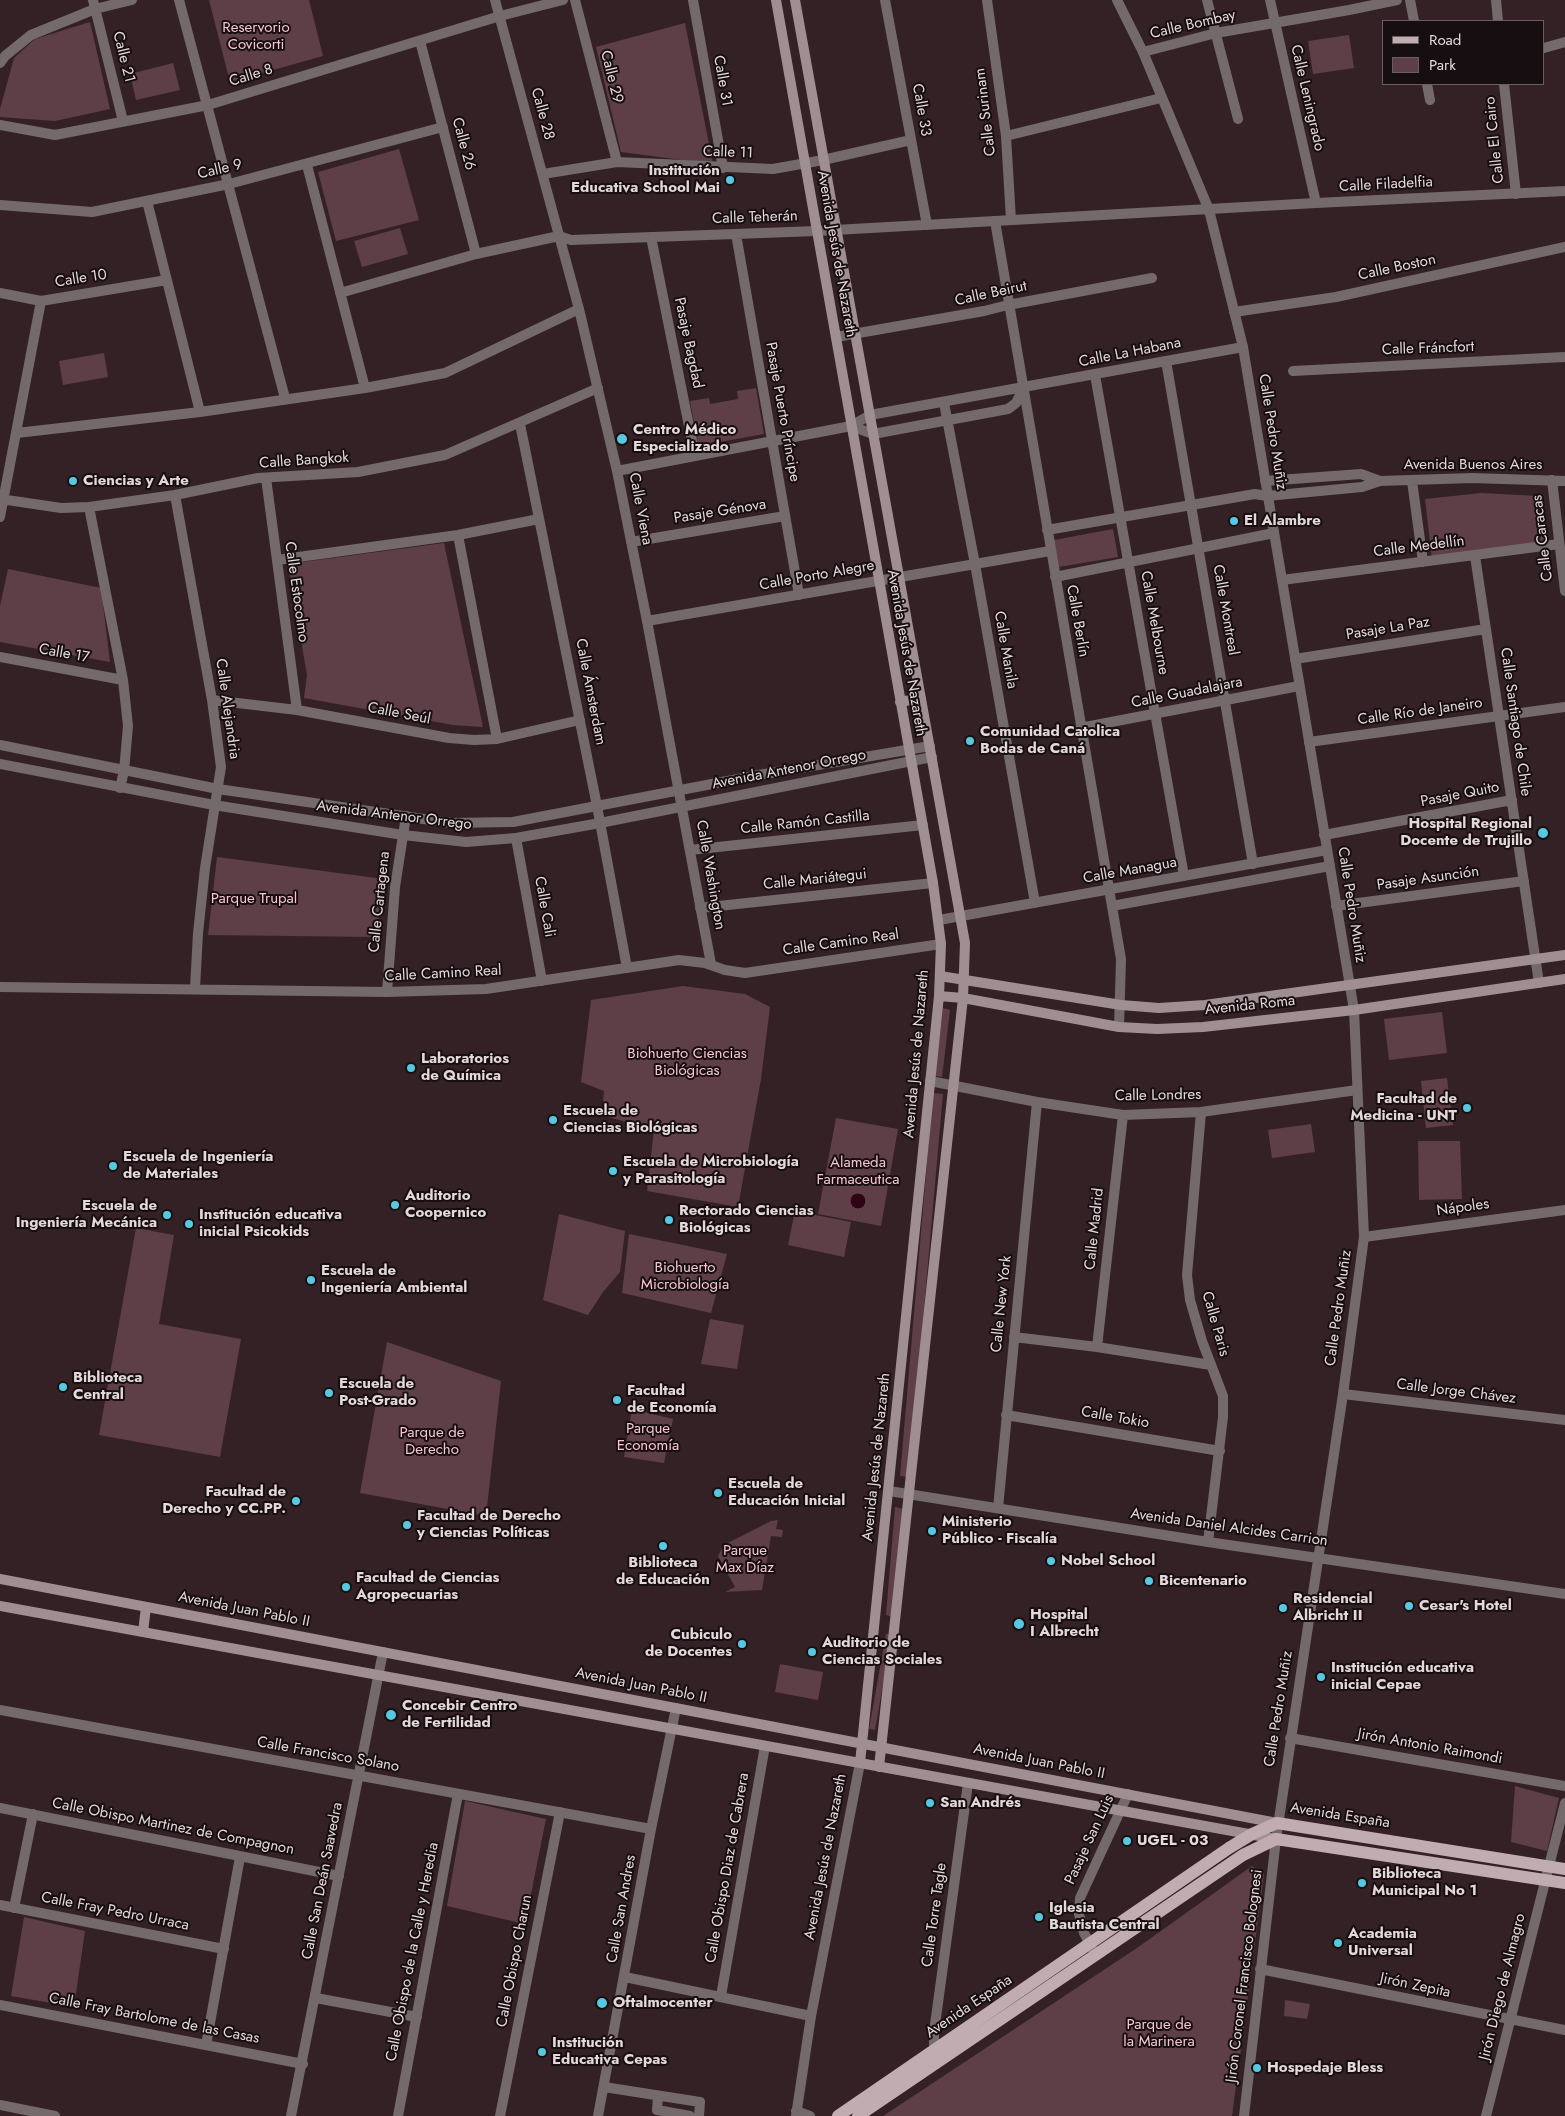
<!DOCTYPE html>
<meta charset="utf-8">
<style>
body{margin:0}
#map{position:relative;width:1565px;height:2116px;overflow:hidden;background:#342126;font-family:Jost,sans-serif}
canvas{display:block}
.legend{position:absolute;left:1382px;top:20px;width:162px;height:65px;box-sizing:border-box;background:#160e10;border:1px solid #695f61;margin:0;padding:6px 9px;list-style:none;font-size:15px;color:#e5d8db}
.legend li{display:flex;align-items:center;gap:10px;height:25px}
.legend b{width:25px;border:1px solid #695f61}
</style>
<div id="map">
<canvas width="1565" height="2116"></canvas>
<ul class="legend">
<li><b style="height:6px;background:#c1acb1"></b>Road</li>
<li><b style="height:14px;background:#5e3f47"></b>Park</li>
</ul>
</div>
<script>
const ctx = document.querySelector('canvas').getContext('2d');
ctx.lineJoin = 'round';
function paint(path, color) {
  ctx.fillStyle = color;
  ctx.fill(path, 'evenodd');
}
function toPath(rows) {
  const path = new Path2D();
  for (const r of rows) {
    if (r.length === 3) {
      path.moveTo(r[0] + r[2], r[1]);
      path.arc(r[0], r[1], r[2], 0, 2 * Math.PI);
      continue;
    }
    path.moveTo(r[0], r[1]);
    for (let i = 2; i < r.length; i += 2) path.lineTo(r[i], r[i + 1]);
  }
  return path;
}
function strokePath(path, color, width, dash) {
  ctx.strokeStyle = color;
  ctx.lineWidth = width;
  ctx.lineCap = dash ? 'butt' : 'round';
  ctx.setLineDash(dash || []);
  ctx.stroke(path);
}
function label(font, color, halo, rows, align = 'center') {
  ctx.font = font + ' Jost,sans-serif';
  ctx.lineWidth = 4;
  ctx.setLineDash([]);
  ctx.textBaseline = 'middle';
  ctx.strokeStyle = halo;
  ctx.fillStyle = color;
  for (const [text, x, y, turn = 0] of rows) {
    ctx.save();
    ctx.translate(x, y);
    ctx.rotate((+turn || 0) * Math.PI / 180);
    ctx.textAlign = isNaN(turn) ? turn : align;
    if (halo) ctx.strokeText(text, 0, 0);
    ctx.fillText(text, 0, 0);
    ctx.restore();
  }
}
paint(toPath([
 [209,0,309,0,323,56,230,82],
 [90,22,110,109,55,121,0,117,0,109,14,58,35,39],
 [685,23,713,164,621,152,596,47],
 [1349,35,1354,68,1313,74,1308,41],
 [173,63,180,90,136,100,130,74],
 [399,149,419,220,336,241,318,172],
 [400,228,408,254,362,267,354,241],
 [104,353,108,377,63,385,59,361],
 [756,388,764,434,698,446,690,401,709,398,710,404,738,399,737,391],
 [1481,493,1538,496,1545,546,1432,559,1425,499],
 [1113,529,1118,557,1059,567,1054,540],
 [444,543,483,727,453,725,304,698,307,675,288,564],
 [8,569,101,588,110,662,0,642,0,606],
 [217,857,384,879,376,937,208,935],
 [683,986,745,994,770,1007,761,1079,738,1207,647,1191,654,1130,602,1115,604,1091,581,1082,591,1000],
 [943,1008,950,1010,942,1077,935,1076],
 [1442,1012,1447,1053,1389,1060,1384,1019],
 [1447,1078,1453,1125,1426,1128,1421,1081],
 [933,1093,943,1094,909,1477,900,1476],
 [836,1118,898,1129,881,1226,818,1214],
 [1311,1124,1315,1152,1272,1158,1268,1130],
 [1418,1141,1460,1141,1462,1199,1419,1200],
 [795,1211,851,1222,844,1257,788,1245],
 [559,1214,625,1231,620,1272,603,1292,588,1315,543,1300],
 [136,1228,174,1235,159,1324,241,1339,220,1457,99,1435],
 [629,1234,727,1254,711,1313,622,1293],
 [710,1319,744,1325,737,1369,701,1364],
 [387,1342,501,1381,486,1516,360,1493],
 [632,1409,673,1419,664,1463,624,1457],
 [895,1507,904,1509,893,1617,886,1615],
 [778,1520,776,1529,783,1530,782,1537,771,1536,762,1590,725,1592,735,1587,718,1556,724,1545,771,1521],
 [886,1634,892,1634,875,1730,869,1729],
 [780,1664,823,1672,818,1700,775,1692],
 [1515,1786,1559,1798,1547,1851,1511,1842],
 [465,1801,546,1819,525,1924,447,1906],
 [1252,1866,1264,1874,1232,2116,883,2116,1137,1948],
 [24,1917,85,1931,74,2007,11,1996],
 [1285,2000,1310,2004,1307,2019,1284,2016]
]), '#5e3f47');
const water = toPath([
 [858,1201,8]
]);
paint(water, '#2e0313');
strokePath(water, '#65434f', 1);
strokePath(toPath([
 [93,0,123,121],
 [179,0,285,398],
 [495,0,579,309,617,471,647,621,711,964],
 [575,0,617,162],
 [693,0,723,168],
 [885,0,927,225],
 [987,0,1006,136,1011,220],
 [1207,0,1238,119],
 [1270,0,1316,203],
 [1410,0,1414,21],
 [1496,0,1498,21],
 [420,41,476,254],
 [1544,48,1565,42],
 [1143,52,1216,33,1349,10,1397,0],
 [0,63,5,56,31,35,95,9,132,0],
 [1427,84,1430,100],
 [1504,84,1516,194],
 [1006,136,1161,98],
 [307,165,365,388],
 [543,174,617,162,773,169,823,160,911,140],
 [147,201,200,412],
 [0,205,92,212,229,184,443,127],
 [995,221,1121,959,1119,1027],
 [736,234,799,595],
 [651,237,695,456],
 [0,293,41,301,167,280],
 [340,293,476,254,559,236,571,240,817,231],
 [1234,312,1336,297,1565,247],
 [836,337,984,311,1008,305,1152,278],
 [1166,361,1253,864],
 [1293,371,1565,357],
 [1095,375,1184,876],
 [944,403,975,564,1035,903],
 [520,424,597,806,627,968],
 [851,426,873,434,1008,409,1016,403,1023,389],
 [17,433,200,412,365,388,445,373,579,309],
 [617,471,851,426,870,415,1243,347],
 [266,478,297,710],
 [1552,480,1565,591],
 [1265,481,1361,474,1380,481],
 [1412,481,1423,562],
 [175,495,212,700,221,767,205,868,198,933,195,988],
 [0,499,61,508,89,507,175,495,258,478,358,472,445,455,598,388],
 [89,507,123,680,128,726,124,771,120,788],
 [0,517,41,301],
 [1047,530,1255,494,1267,496,1362,487,1380,481,1472,478,1565,481],
 [458,535,497,739],
 [631,542,785,516],
 [1475,556,1539,983],
 [277,560,458,535,539,519],
 [1055,577,1274,533],
 [1282,580,1559,544],
 [647,621,1050,551],
 [0,657,123,680],
 [1295,659,1486,629],
 [212,700,297,710,449,738,474,740,497,739,580,720],
 [1080,728,1299,686],
 [1309,742,1565,707],
 [1324,835,1512,800],
 [516,838,542,981],
 [690,850,923,825],
 [1112,906,1330,866],
 [1336,906,1524,881],
 [700,908,933,883],
 [939,920,1327,850],
 [0,987,387,992,486,989,679,960,705,963,725,970,745,973,941,944],
 [387,992,395,887,406,816],
 [930,1081,1037,1102,1123,1115,1201,1112,1357,1090],
 [1201,1112,1187,1275,1190,1300,1202,1341,1223,1396,1223,1417,1208,1542],
 [1364,1237,1565,1210],
 [1014,1337,1097,1347,1211,1365],
 [1097,1347,1123,1115],
 [1343,1394,1565,1420],
 [1006,1415,1220,1451],
 [998,1508,1037,1102],
 [0,1710,651,1829],
 [1290,1738,1565,1786],
 [0,1808,339,1876],
 [1549,1866,1565,1803],
 [0,1905,224,1949],
 [14,1908,33,1814],
 [1093,1950,1084,1933,1079,1914,1080,1898,1128,1794],
 [1260,1969,1565,2030],
 [625,1977,811,2016],
 [721,1996,765,1746],
 [316,1998,417,2017],
 [0,2005,303,2064],
 [206,2045,240,1857],
 [934,2050,934,2032,968,1783],
 [604,2087,700,2102,699,2116],
 [658,2096,657,2110,690,2116],
 [0,2105,55,2116],
 [291,2116,383,1652],
 [398,2116,458,1794],
 [500,2116,560,1812],
 [598,2116,651,1829,676,1708],
 [1244,2116,1276,1839]
]), '#746a6c', 10);
strokePath(toPath([
 [1117,0,1143,52,1209,210,1243,347,1354,1010,1364,1237,1343,1394,1276,1839],
 [0,125,55,135,208,105,500,16,563,0],
 [817,231,1316,203,1565,191],
 [0,745,218,789,451,823,513,822,759,775,930,746],
 [0,764,214,805,403,835,466,842,516,838,600,823,932,757],
 [889,1491,1208,1542,1565,1594],
 [796,2111,810,2116],
 [796,2116,811,2016,860,1763],
 [1486,2116,1549,1866]
]), '#746a6c', 10);
strokePath(toPath([
 [776,0,933,883,941,944,939,996,860,1763],
 [795,0,965,943,963,998,879,1767],
 [900,702,921,698],
 [940,976,1121,1005,1159,1008,1205,1005,1565,955],
 [939,996,963,998,1119,1027,1157,1029,1203,1027,1354,1010,1565,979],
 [0,1579,1277,1823],
 [0,1606,1276,1839],
 [143,1632,146,1607]
]), '#9f8f93', 10);
strokePath(toPath([
 [838,2116,1229,1848,1252,1834,1277,1823,1565,1869],
 [858,2116,1243,1855,1276,1839,1565,1883]
]), '#c1acb1', 12);
for (const [x, y, r, color] of [
 [730,180,5,"#56c9e1"],
 [622,439,6,"#56c9e1"],
 [73,481,5,"#56c9e1"],
 [1234,521,5,"#56c9e1"],
 [970,741,5,"#56c9e1"],
 [1543,833,6,"#56c9e1"],
 [411,1068,5,"#56c9e1"],
 [1467,1108,5,"#56c9e1"],
 [553,1120,5,"#56c9e1"],
 [113,1166,5,"#56c9e1"],
 [613,1171,5,"#56c9e1"],
 [395,1205,5,"#56c9e1"],
 [167,1215,5,"#56c9e1"],
 [669,1220,5,"#56c9e1"],
 [189,1224,5,"#56c9e1"],
 [311,1280,5,"#56c9e1"],
 [63,1387,5,"#56c9e1"],
 [329,1393,5,"#56c9e1"],
 [617,1400,5,"#56c9e1"],
 [718,1493,5,"#56c9e1"],
 [296,1501,5,"#56c9e1"],
 [407,1525,5,"#56c9e1"],
 [932,1531,5,"#56c9e1"],
 [663,1546,5,"#56c9e1"],
 [1051,1561,5,"#56c9e1"],
 [1149,1581,5,"#56c9e1"],
 [346,1587,5,"#56c9e1"],
 [1409,1606,5,"#56c9e1"],
 [1283,1608,5,"#56c9e1"],
 [1019,1624,6,"#56c9e1"],
 [742,1644,5,"#56c9e1"],
 [812,1652,5,"#56c9e1"],
 [1321,1677,5,"#56c9e1"],
 [391,1715,6,"#56c9e1"],
 [930,1803,5,"#56c9e1"],
 [1127,1841,5,"#56c9e1"],
 [1362,1883,5,"#56c9e1"],
 [1039,1917,5,"#56c9e1"],
 [1338,1943,5,"#56c9e1"],
 [602,2003,6,"#56c9e1"],
 [542,2052,5,"#56c9e1"],
 [1257,2068,5,"#56c9e1"]
]) {
  const dot = new Path2D();
  dot.arc(x, y, r, 0, 2 * Math.PI);
  ctx.fillStyle = color;
  ctx.fill(dot);
  strokePath(dot, '#160e10', 2);
}
label('15px', '#e5d8db', '#160e10', [
 ["Calle Bombay",1193,25,-13],
 ["Calle 21",123,57,76],
 ["Calle 8",251,76,-17],
 ["Calle 29",611,77,76],
 ["Calle 31",722,81,80],
 ["Calle Leningrado",1307,98,77],
 ["Calle 33",921,110,80],
 ["Calle Surinam",986,112,-97],
 ["Calle 28",542,114,75],
 ["Calle El Cairo",1495,140,-96],
 ["Calle 26",463,144,75],
 ["Calle 11",728,153,2],
 ["Calle 9",220,170,-13],
 ["Calle Filadelfia",1386,185,-3],
 ["Calle Teherán",755,218,-2],
 ["Avenida Jesús de Nazareth",836,254,80],
 ["Calle Boston",1397,268,-12],
 ["Calle 10",81,279,-9],
 ["Calle Beirut",991,294,-12],
 ["Pasaje Bagdad",688,343,78],
 ["Calle Fráncfort",1428,349,-2],
 ["Calle La Habana",1130,353,-11],
 ["Pasaje Puerto Príncipe",782,412,80],
 ["Calle Pedro Muñiz",1272,432,81],
 ["Calle Bangkok",304,461,-4],
 ["Avenida Buenos Aires",1473,465],
 ["Calle Viena",640,509,79],
 ["Pasaje Génova",720,512,-9],
 ["Calle Caracas",1543,538,-97],
 ["Calle Medellín",1419,547,-7],
 ["Calle Porto Alegre",817,576,-10],
 ["Calle Estocolmo",296,592,82],
 ["Calle Montreal",1225,610,80],
 ["Calle Berlín",1077,621,80],
 ["Calle Melbourne",1154,623,80],
 ["Pasaje La Paz",1388,629,-9],
 ["Calle Manila",1005,650,80],
 ["Avenida Jesús de Nazareth",906,653,80],
 ["Calle 17",64,654,10],
 ["Calle Ámsterdam",590,692,79],
 ["Calle Guadalajara",1187,693,-11],
 ["Calle Alejandria",227,709,82],
 ["Calle Río de Janeiro",1420,712,-8],
 ["Calle Seúl",399,714,11],
 ["Calle Santiago de Chile",1515,722,82],
 ["Avenida Antenor Orrego",789,770,-11],
 ["Pasaje Quito",1460,795,-11],
 ["Avenida Antenor Orrego",394,816,7],
 ["Calle Ramón Castilla",805,823,-6],
 ["Calle Managua",1130,871,-10],
 ["Calle Washington",710,875,80],
 ["Pasaje Asunción",1428,879,-8],
 ["Calle Mariátegui",815,880,-6],
 ["Calle Cartagena",380,902,-84],
 ["Calle Pedro Muñiz",1351,905,81],
 ["Calle Cali",544,907,80],
 ["Calle Camino Real",841,943,-8],
 ["Calle Camino Real",443,974,-3],
 ["Avenida Roma",1250,1006,-6],
 ["Avenida Jesús de Nazareth",917,1054,-85],
 ["Calle Londres",1158,1096,-1],
 ["Nápoles",1463,1208,-8],
 ["Calle Madrid",1095,1229,-84],
 ["Calle New York",1002,1304,-84],
 ["Calle Pedro Muñiz",1339,1308,-82],
 ["Calle Paris",1215,1324,74],
 ["Calle Jorge Chávez",1456,1392,7],
 ["Calle Tokio",1115,1418,10],
 ["Avenida Jesús de Nazareth",877,1457,-84],
 ["Avenida Daniel Alcides Carrion",1229,1528,8],
 ["Avenida Juan Pablo II",244,1610,11],
 ["Avenida Juan Pablo II",641,1686,11],
 ["Calle Pedro Muñiz",1279,1709,-81],
 ["Jirón Antonio Raimondi",1430,1747,10],
 ["Calle Francisco Solano",328,1755,10],
 ["Avenida Juan Pablo II",1039,1762,11],
 ["Avenida España",1340,1816,9],
 ["Calle Obispo Martinez de Compagnon",173,1827,11],
 ["Pasaje San Luis",1090,1840,-65],
 ["Avenida Jesús de Nazareth",826,1857,-79],
 ["Calle Obispo Diaz de Cabrera",728,1868,-80],
 ["Calle San Deán Saavedra",323,1881,-79],
 ["Calle San Andres",622,1909,-80],
 ["Calle Fray Pedro Urraca",115,1912,11],
 ["Calle Torre Tagle",935,1915,-82],
 ["Calle Obispo de la Calle y Heredia",413,1952,-79],
 ["Calle Obispo Charun",515,1961,-79],
 ["Jirón Coronel Francisco Bolognesi",1245,1976,-83],
 ["Jirón Zepita",1415,1986,12],
 ["Jirón Diego de Almagro",1503,1987,-76],
 ["Avenida España",969,2007,-34],
 ["Calle Fray Bartolome de las Casas",154,2019,11]
]);
label('15px', '#f9c5d1', '#160e10', [
 ["Reservorio",256,28],
 ["Covicorti",256,45],
 ["Parque Trupal",254,899],
 ["Biohuerto Ciencias",687,1054],
 ["Biológicas",687,1071],
 ["Alameda",858,1163],
 ["Farmaceutica",858,1180],
 ["Biohuerto",685,1268],
 ["Microbiología",685,1285],
 ["Parque",648,1429],
 ["Economía",648,1446],
 ["Parque de",432,1433],
 ["Derecho",432,1450],
 ["Parque",745,1551],
 ["Max Díaz",745,1568],
 ["Parque de",1159,2025],
 ["la Marinera",1159,2042]
]);
label('bold 15px', '#e5d8db', '#160e10', [
 ["Institución",720,171,"right"],
 ["Educativa School Mai",720,188,"right"],
 ["Centro Médico",633,430],
 ["Especializado",633,447],
 ["Ciencias y Arte",83,481],
 ["El Alambre",1244,521],
 ["Comunidad Catolica",980,732],
 ["Bodas de Caná",980,749],
 ["Hospital Regional",1532,824,"right"],
 ["Docente de Trujillo",1532,841,"right"],
 ["Laboratorios",421,1059],
 ["de Química",421,1076],
 ["Facultad de",1457,1099,"right"],
 ["Medicina - UNT",1457,1116,"right"],
 ["Escuela de",563,1111],
 ["Ciencias Biológicas",563,1128],
 ["Escuela de Ingeniería",123,1157],
 ["de Materiales",123,1174],
 ["Escuela de Microbiología",623,1162],
 ["y Parasitología",623,1179],
 ["Auditorio",405,1196],
 ["Coopernico",405,1213],
 ["Escuela de",157,1206,"right"],
 ["Ingeniería Mecánica",157,1223,"right"],
 ["Rectorado Ciencias",679,1211],
 ["Biológicas",679,1228],
 ["Institución educativa",199,1215],
 ["inicial Psicokids",199,1232],
 ["Escuela de",321,1271],
 ["Ingeniería Ambiental",321,1288],
 ["Biblioteca",73,1378],
 ["Central",73,1395],
 ["Escuela de",339,1384],
 ["Post-Grado",339,1401],
 ["Facultad",627,1391],
 ["de Economía",627,1408],
 ["Escuela de",728,1484],
 ["Educación Inicial",728,1501],
 ["Facultad de",286,1492,"right"],
 ["Derecho y CC.PP.",286,1509,"right"],
 ["Facultad de Derecho",417,1516],
 ["y Ciencias Políticas",417,1533],
 ["Ministerio",942,1522],
 ["Público - Fiscalía",942,1539],
 ["Nobel School",1061,1561],
 ["Biblioteca",663,1563,"center"],
 ["de Educación",663,1580,"center"],
 ["Facultad de Ciencias",356,1578],
 ["Agropecuarias",356,1595],
 ["Bicentenario",1159,1581],
 ["Residencial",1293,1599],
 ["Albricht II",1293,1616],
 ["Cesar's Hotel",1419,1606],
 ["Hospital",1030,1615],
 ["I Albrecht",1030,1632],
 ["Cubiculo",732,1635,"right"],
 ["de Docentes",732,1652,"right"],
 ["Auditorio de",822,1643],
 ["Ciencias Sociales",822,1660],
 ["Institución educativa",1331,1668],
 ["inicial Cepae",1331,1685],
 ["Concebir Centro",402,1706],
 ["de Fertilidad",402,1723],
 ["San Andrés",940,1803],
 ["UGEL - 03",1137,1841],
 ["Biblioteca",1372,1874],
 ["Municipal No 1",1372,1891],
 ["Iglesia",1049,1908],
 ["Bautista Central",1049,1925],
 ["Academia",1348,1934],
 ["Universal",1348,1951],
 ["Oftalmocenter",613,2003],
 ["Institución",552,2043],
 ["Educativa Cepas",552,2060],
 ["Hospedaje Bless",1267,2068]
], 'left');
</script>
